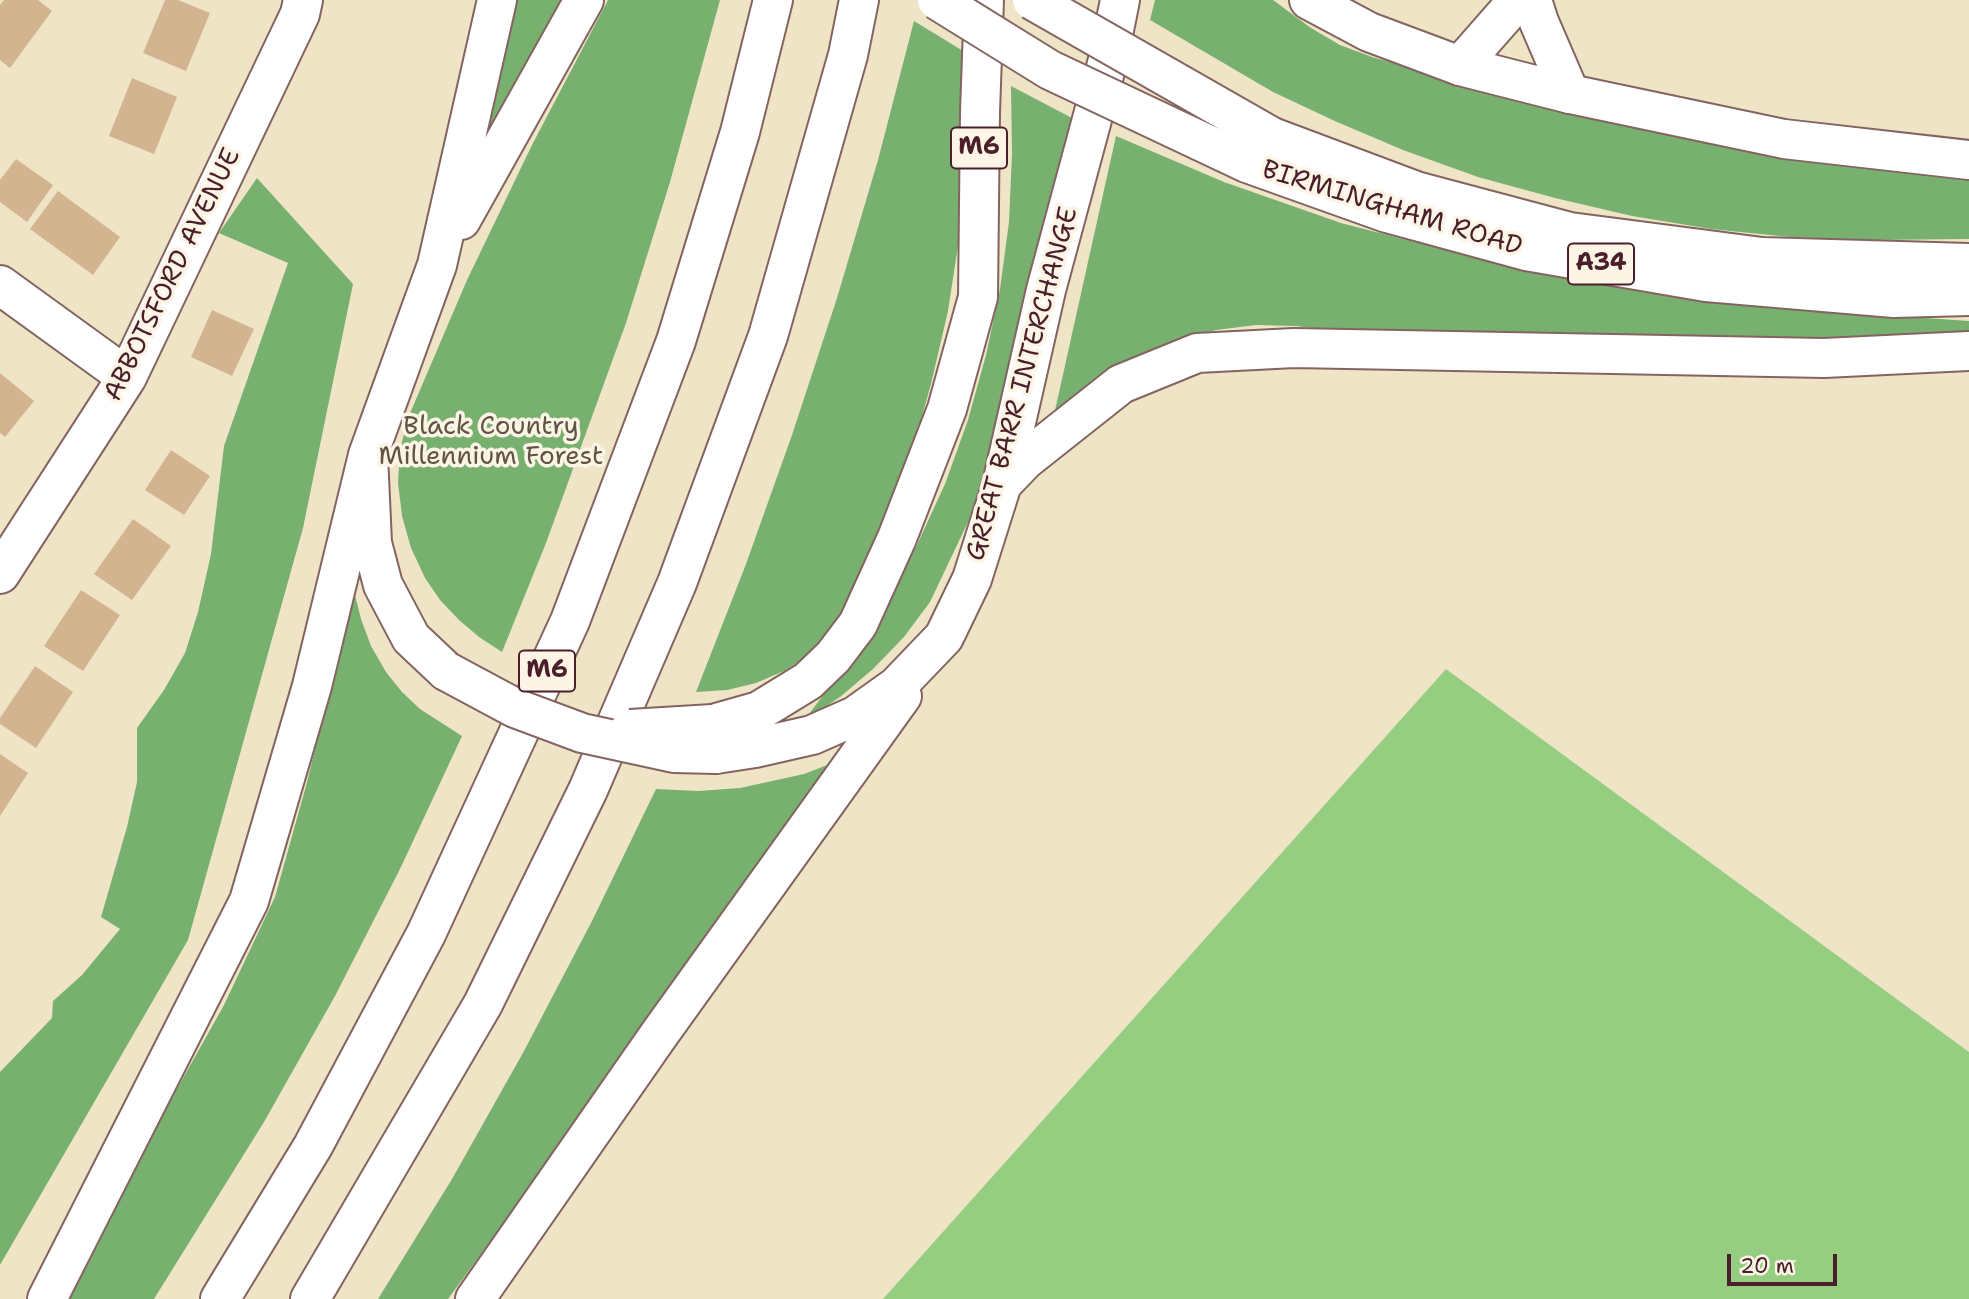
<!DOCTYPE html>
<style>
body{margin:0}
#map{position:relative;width:1969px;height:1299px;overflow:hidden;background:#efe5c6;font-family:"Shantell Sans",sans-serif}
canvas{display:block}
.scale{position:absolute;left:1727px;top:1254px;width:110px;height:32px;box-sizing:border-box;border:4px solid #4a1f2b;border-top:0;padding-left:9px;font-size:21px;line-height:24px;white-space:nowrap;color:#4a1f2b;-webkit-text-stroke:5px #fcf5e5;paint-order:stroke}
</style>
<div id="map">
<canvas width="1969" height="1299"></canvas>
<div class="scale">20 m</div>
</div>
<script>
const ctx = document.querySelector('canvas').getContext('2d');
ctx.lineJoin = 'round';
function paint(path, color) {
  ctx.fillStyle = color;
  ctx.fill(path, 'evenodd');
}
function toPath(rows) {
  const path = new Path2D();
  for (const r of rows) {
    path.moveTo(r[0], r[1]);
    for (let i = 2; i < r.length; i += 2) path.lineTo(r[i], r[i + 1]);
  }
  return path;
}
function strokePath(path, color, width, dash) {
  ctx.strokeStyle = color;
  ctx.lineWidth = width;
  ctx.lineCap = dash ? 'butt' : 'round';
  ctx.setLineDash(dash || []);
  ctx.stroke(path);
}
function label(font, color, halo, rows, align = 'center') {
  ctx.font = font + ' "Shantell Sans",sans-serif';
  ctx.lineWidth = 7;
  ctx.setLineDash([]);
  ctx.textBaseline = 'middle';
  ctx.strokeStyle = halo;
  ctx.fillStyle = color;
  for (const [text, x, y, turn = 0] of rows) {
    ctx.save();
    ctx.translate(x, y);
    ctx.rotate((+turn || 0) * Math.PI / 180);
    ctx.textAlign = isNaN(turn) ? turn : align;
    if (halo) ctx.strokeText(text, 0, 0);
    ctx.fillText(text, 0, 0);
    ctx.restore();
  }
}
paint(toPath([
 [1446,669,1969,1052,1969,1299,883,1299]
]), '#95ce81');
paint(toPath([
 [515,0,576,0,459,208],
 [608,0,720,0,670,182,626,323,546,543,502,652,479,637,459,620,440,600,425,578,411,548,402,516,398,483,400,450,408,418,467,280,532,145],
 [1155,0,1273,0,1311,28,1340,45,1372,57,1524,100,1888,170,1969,179,1969,239,1870,240,1790,237,1711,229,1632,216,1555,198,1478,177,1403,150,1337,122,1273,92,1150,20],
 [914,21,973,57,961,226,948,311,931,384,911,456,845,620,807,657,784,671,756,683,727,690,696,692,746,564,792,435,837,298,878,160],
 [1011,86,1072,118,996,439,983,482,968,522,930,602,904,637,873,669,840,697,803,722,845,666,883,608,916,547,945,484,968,420,986,355,1000,289,1009,222,1012,154],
 [1116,136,1224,182,1341,223,1457,253,1577,275,1911,317,1969,321,1969,337,1824,343,1335,331,1296,326,1256,325,1216,330,1178,339,1144,353,1111,370,1081,391,1054,415],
 [257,178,353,284,303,528,188,940,0,1265,0,1072,52,1018,53,1001,82,975,120,929,101,917,127,827,137,782,137,728,164,690,185,653,198,612,211,554,224,446,288,263,219,233],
 [354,591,361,619,371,646,386,672,402,692,420,709,462,736,401,867,335,996,264,1122,154,1299,59,1299,224,1005,275,897,306,786],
 [835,762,579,1120,448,1299,378,1299,452,1179,524,1051,592,921,656,789,698,791,740,788,804,774]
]), '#78b16f');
paint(toPath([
 [4,0,38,0,52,11,10,68,0,60,0,5],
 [165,0,178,0,210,13,186,71,143,53],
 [132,78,177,97,154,154,109,136],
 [16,159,53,185,27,222,0,202,0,180],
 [58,191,120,237,93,275,30,229],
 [212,310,254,329,232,376,191,357],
 [0,373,34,401,5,437,0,433],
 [171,450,210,476,184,515,145,490],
 [133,519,171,546,132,600,94,574],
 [81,590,120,615,83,671,44,646],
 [35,666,73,692,36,748,0,724,0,718],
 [0,754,28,773,0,816]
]), '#d3b490');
const street = toPath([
 [1532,0,1539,22,1570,94],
 [1460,66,1518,0],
 [0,285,127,377],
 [0,574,127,377,300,14,303,0]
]);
const highway = toPath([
 [1309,0,1369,32,1460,66,1570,94,1784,139,1969,160],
 [1272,137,1416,191,1570,232,1762,257,1969,263],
 [1247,163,1387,213,1526,251,1706,282,1894,298,1969,296],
 [461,220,584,0],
 [1002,484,1025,460,1121,384,1197,353,1294,348,1824,358,1969,351],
 [446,671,411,638,383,585,372,543,368,455,437,265,497,0],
 [713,724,759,711,808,681,833,657,858,624,897,538,947,409,978,297,980,112,984,0],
 [716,754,755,748,812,735,855,716,897,686,944,637,972,579,1002,484,1046,290,1108,60,1120,0],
 [47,1299,249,901,312,686,368,455],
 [220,1299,313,1146,426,934,570,621,676,341,740,132,773,0],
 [310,1299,483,1004,588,790,677,583,768,336,848,55,859,0],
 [475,1299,658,1036,902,696]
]);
strokePath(street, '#846461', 42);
strokePath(highway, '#846461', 42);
strokePath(street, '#fff', 38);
strokePath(highway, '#fff', 38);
const highwayBridge = toPath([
 [937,0,1050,70,1247,163],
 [1032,0,1272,137],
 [446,671,515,708,582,733,674,753,716,754],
 [630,729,713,724]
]);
strokePath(highwayBridge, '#846461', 42, []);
strokePath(highwayBridge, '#fff', 38);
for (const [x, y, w] of [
 [979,148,56],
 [1601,264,66],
 [547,671,56]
]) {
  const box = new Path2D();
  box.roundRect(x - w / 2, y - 20.5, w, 41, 5);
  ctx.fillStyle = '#fcf5e5';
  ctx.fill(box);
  strokePath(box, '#4a1f2b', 2);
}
label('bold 24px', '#4a1f2b', null, [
 ["M6",979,148],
 ["A34",1601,264],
 ["M6",547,671]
]);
label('26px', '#4a1f2b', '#fcf5e5', [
 ["BIRMINGHAM ROAD",1392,209,17],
 ["ABBOTSFORD AVENUE",173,275,-64],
 ["GREAT BARR INTERCHANGE",1023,384,-75]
]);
label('26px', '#605445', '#fcf5e5', [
 ["Black Country",491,427],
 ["Millennium Forest",491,457]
]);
</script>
